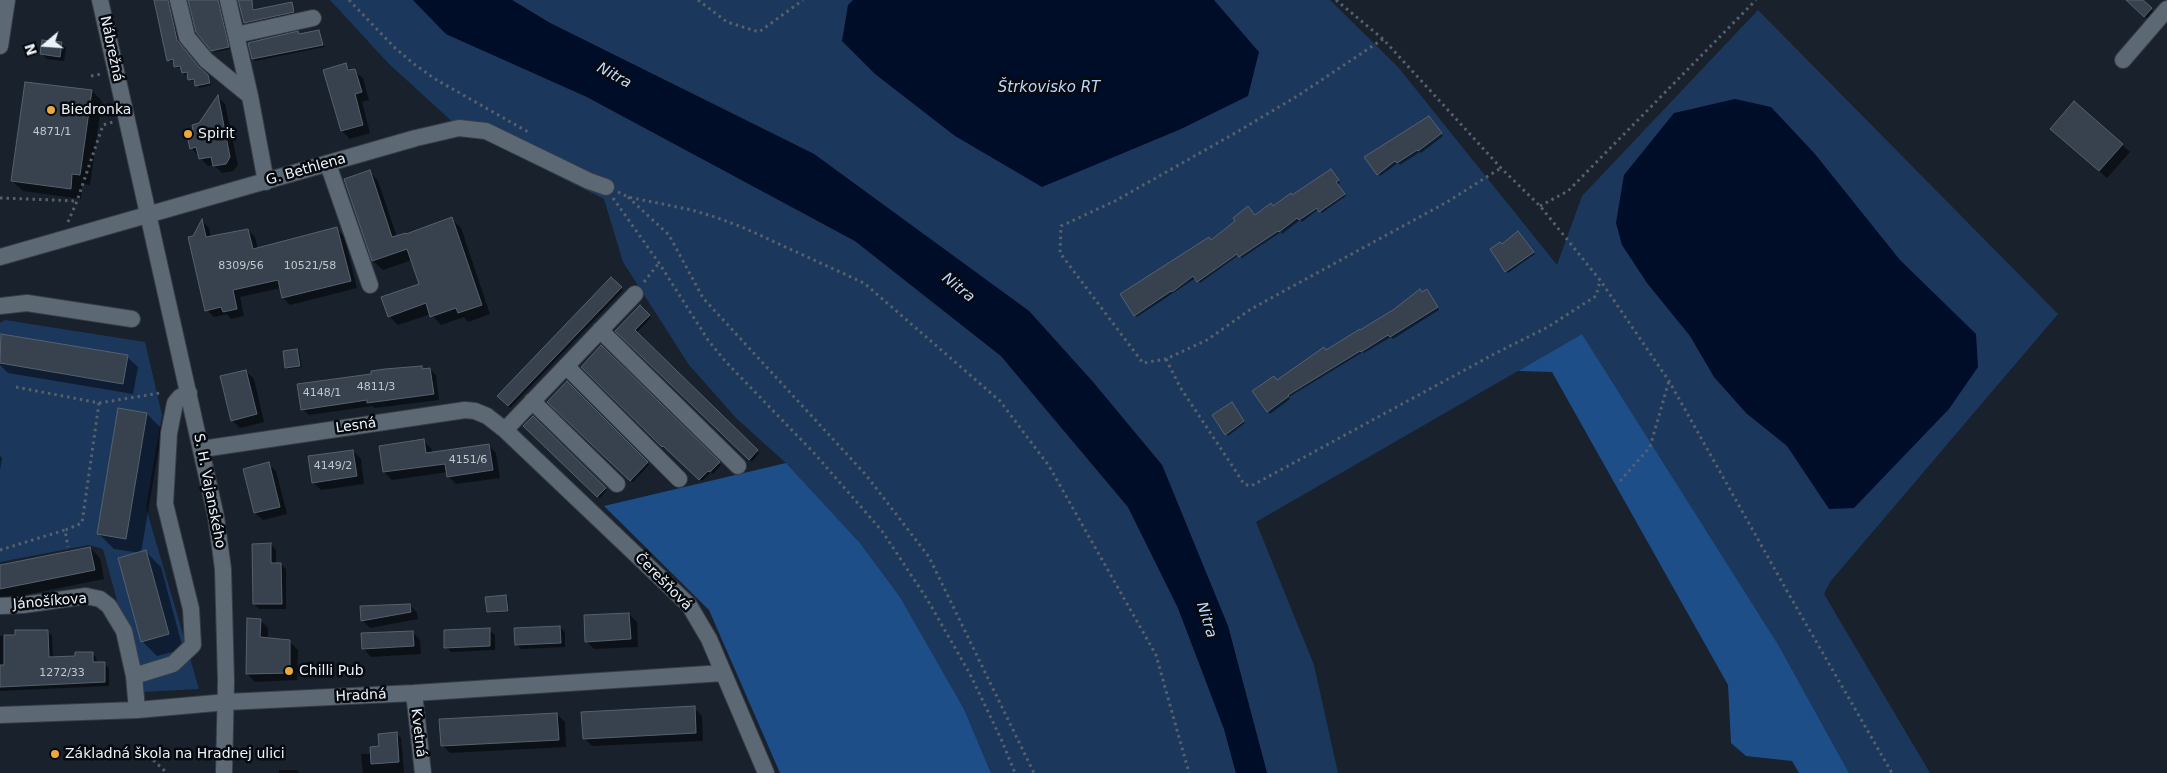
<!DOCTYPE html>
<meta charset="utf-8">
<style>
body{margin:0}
#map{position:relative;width:2167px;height:773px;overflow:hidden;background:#18212c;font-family:"DejaVu Sans",sans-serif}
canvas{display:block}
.north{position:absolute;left:20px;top:20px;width:50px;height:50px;-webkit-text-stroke:4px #070a0f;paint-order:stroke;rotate:252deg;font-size:14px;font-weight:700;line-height:20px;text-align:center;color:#ecf2f9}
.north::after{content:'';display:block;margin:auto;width:18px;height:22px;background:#ecf2f9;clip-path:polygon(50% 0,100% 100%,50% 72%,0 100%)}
</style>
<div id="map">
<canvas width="2167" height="773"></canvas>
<div class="north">N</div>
</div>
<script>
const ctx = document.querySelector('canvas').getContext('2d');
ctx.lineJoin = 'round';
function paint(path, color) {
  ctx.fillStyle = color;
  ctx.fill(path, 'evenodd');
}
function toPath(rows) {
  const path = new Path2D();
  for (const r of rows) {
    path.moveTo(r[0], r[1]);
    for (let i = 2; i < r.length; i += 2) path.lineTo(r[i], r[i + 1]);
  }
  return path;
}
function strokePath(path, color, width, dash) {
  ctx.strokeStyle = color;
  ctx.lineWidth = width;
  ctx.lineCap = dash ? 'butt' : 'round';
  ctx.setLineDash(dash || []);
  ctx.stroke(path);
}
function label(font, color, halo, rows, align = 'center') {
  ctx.font = font + ' "DejaVu Sans",sans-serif';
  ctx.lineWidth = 5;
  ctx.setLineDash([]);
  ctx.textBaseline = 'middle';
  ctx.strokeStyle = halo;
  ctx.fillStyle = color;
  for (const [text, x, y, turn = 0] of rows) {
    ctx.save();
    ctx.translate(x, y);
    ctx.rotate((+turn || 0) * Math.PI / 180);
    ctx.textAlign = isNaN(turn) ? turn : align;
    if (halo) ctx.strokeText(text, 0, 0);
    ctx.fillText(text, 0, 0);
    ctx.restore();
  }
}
paint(toPath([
 [330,0,413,0,446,34,587,97,855,241,1001,356,1128,507,1178,608,1224,729,1236,773,991,773,964,709,900,597,860,543,786,463,737,419,689,365,623,262,604,199,457,126,388,63],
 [512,0,1330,0,1398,67,1557,265,1582,196,1758,10,2058,314,1830,582,1824,594,1930,773,1849,773,1779,646,1582,334,1256,522,1314,665,1338,773,1267,773,1228,626,1162,465,1093,382,1029,311,814,154,550,23],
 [5,320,145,342,162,415,146,508,199,689,142,692,103,549,89,545,0,562,0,323]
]), '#1b385c');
paint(toPath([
 [1582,334,1779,646,1849,773,1799,773,1792,761,1746,756,1731,743,1728,685,1552,372,1518,371],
 [786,463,860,543,900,597,964,709,991,773,780,773,709,610,604,506]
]), '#1e4e88');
paint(toPath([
 [413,0,512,0,550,23,814,154,1029,311,1093,382,1162,465,1228,626,1267,773,1236,773,1224,729,1178,608,1128,507,1001,356,855,241,587,97,446,34],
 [853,0,1214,0,1259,52,1248,96,1181,129,1042,187,955,136,875,74,842,41,848,5],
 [1735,99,1771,107,1815,154,1900,260,1976,334,1978,367,1949,409,1854,508,1829,509,1787,446,1746,413,1714,377,1690,336,1647,283,1622,245,1616,223,1624,175,1674,113]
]), '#000d29');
paint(toPath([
 [156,0,172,0,170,5,179,43,199,69,210,78,211,85,199,88,196,81,192,81,189,74,185,75,183,73,182,68,178,68,174,61,171,62,169,60],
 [189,0,221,0,220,5,230,49,215,52,212,50],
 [239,0,252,0,255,11,292,3,296,14,247,25],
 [2127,0,2141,0,2156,14,2150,21],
 [319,32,324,47,255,61,253,59,298,33,300,35],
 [61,43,66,48,64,61,47,59,42,54],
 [345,65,363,78,369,100,362,102,370,133,350,139,342,131],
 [92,91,102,101,90,185,82,184,81,199,23,191,12,181],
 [218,97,225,104,238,165,233,171,222,173,214,165,208,166,191,148,194,131],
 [1431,120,1443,136,1421,153,1420,152,1400,165,1398,163,1380,176,1365,158],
 [2060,136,2122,145,2130,152,2107,178],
 [369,171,378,181,397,237,407,236,452,219,461,228,490,314,468,322,464,317,441,325,431,314,398,325,389,316,421,284,412,260,383,270,373,261,346,180],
 [1333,173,1340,183,1338,185,1346,196,1322,213,1319,209,1302,222,1300,220,1282,234,1281,232,1242,258,1239,255,1200,283,1196,278,1137,317,1135,315,1212,241],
 [202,221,209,228,211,237,248,230,255,237,258,249,337,229,344,236,357,288,290,305,283,298,281,288,240,297,244,316,231,319,227,314,214,317,207,310,194,237],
 [1520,235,1535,254,1508,273,1506,271,1502,246],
 [611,278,623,290,510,408,499,396],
 [1427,290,1439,310,1393,339,1391,337,1364,353,1363,352,1289,397,1290,399,1270,414,1254,391,1277,381],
 [640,307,651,318,636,333,759,453,752,462,617,331],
 [2,335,127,357,138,367,133,394,8,373,0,365],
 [601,347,721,465,713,474,711,472,702,481,666,447,665,449,583,367],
 [297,350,299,353,302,367,289,369,287,367],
 [421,368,424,370,430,369,436,375,439,400,375,408,372,406,309,415,302,409],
 [246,371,254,379,264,422,240,428,232,420],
 [567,383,649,465,633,482,549,402],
 [1234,406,1245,423,1228,436,1226,434],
 [147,414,162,429,141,553,146,552,161,567,183,649,157,656,142,641,140,553,114,549,99,534],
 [533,418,607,490,600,498,525,426],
 [423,441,431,448,432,453,488,445,496,453,500,478,456,484,448,476,448,472,392,480,384,472],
 [353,451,361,459,364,484,321,490,313,482],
 [0,456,2,458,0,470],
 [268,464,276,471,287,514,263,520,255,513],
 [271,544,276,550,276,564,281,564,286,569,286,609,259,609,254,604],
 [90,548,100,558,104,579,0,600,0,566],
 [506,596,508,598,509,612,490,613,488,611],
 [410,605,417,613,418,619,370,628,362,620],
 [629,614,637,622,638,647,594,649,586,641],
 [260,620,268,628,268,639,290,642,298,650,297,680,255,682,247,674],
 [560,627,565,632,565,647,521,649,516,644],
 [489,630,495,635,495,650,451,652,446,647],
 [48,631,52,636,53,658,77,657,92,653,96,657,97,663,104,663,109,668,109,686,0,691,0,636],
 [412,632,420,640,421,654,371,657,364,649],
 [694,708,702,716,703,741,592,746,584,738],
 [557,714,565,722,566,747,450,753,442,745],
 [396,733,401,738,404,773,363,773,361,754,371,754],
 [279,770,297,770,299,773,279,773]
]), '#0007');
const building = toPath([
 [154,0,168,0,177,40,198,66,208,75,210,83,195,86,194,79,188,80,187,72,182,73,180,66,174,67,173,59,167,61,154,0],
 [188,0,218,0,229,47,211,51,196,32,188,0],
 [238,0,252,0,253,10,292,2,294,12,244,23,238,0],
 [2126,0,2143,0,2152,8,2144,17,2126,0],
 [319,30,323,45,252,59,248,43,298,31,299,34,319,30],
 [42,40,62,42,60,57,40,54,42,40],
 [346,63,348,70,355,69,362,92,355,94,363,125,341,131,323,70,346,63],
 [25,82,92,90,80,175,72,174,71,189,11,181,25,82],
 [218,95,230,157,226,164,213,166,211,157,199,159,196,147,190,149,186,131,193,130,192,125,199,123,218,95],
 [2074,101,2123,144,2099,171,2050,129,2074,101],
 [1429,116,1442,133,1418,151,1417,150,1397,163,1395,161,1377,175,1364,157,1429,116],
 [1331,169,1339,180,1336,182,1345,194,1319,212,1317,208,1299,220,1297,218,1279,232,1278,231,1239,257,1237,254,1197,282,1193,276,1172,292,1171,291,1134,316,1120,294,1209,237,1211,240,1235,221,1233,218,1248,206,1255,215,1271,203,1273,206,1291,193,1292,195,1331,169],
 [370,170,392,237,406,233,406,234,452,217,482,305,458,313,456,308,430,317,426,303,388,317,381,297,419,284,407,249,372,261,344,179,370,170],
 [202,219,206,237,248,229,253,249,337,227,351,281,282,298,278,280,233,290,237,309,223,312,221,307,205,311,188,237,193,236,202,219],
 [1518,231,1534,252,1505,272,1490,249,1500,242,1502,244,1518,231],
 [611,277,622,287,508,406,497,396,611,277],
 [1420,289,1422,292,1427,289,1438,307,1390,337,1388,335,1361,352,1360,351,1288,395,1289,396,1267,412,1252,391,1274,376,1277,380,1324,347,1326,350,1360,329,1360,330,1393,310,1420,289],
 [640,305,650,315,635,330,758,450,749,460,615,331,640,305],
 [1,334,128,355,123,384,0,363,1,334],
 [601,345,720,462,710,472,708,471,699,480,663,446,662,447,581,367,601,345],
 [297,349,300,366,285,368,283,351,297,349],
 [422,366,422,369,430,368,434,394,367,403,367,400,301,410,297,384,371,374,371,371,385,369,422,366],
 [246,370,257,414,231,421,220,376,246,370],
 [567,381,648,462,630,481,547,402,567,381],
 [1232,402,1244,421,1225,435,1212,415,1232,402],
 [118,408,147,413,126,539,97,534,118,408],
 [533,416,606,488,597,497,523,426,533,416],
 [424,439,426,453,489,444,493,470,447,477,445,464,383,472,379,446,424,439],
 [353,450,357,476,312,483,308,456,353,450],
 [269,462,280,507,254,513,243,469,269,462],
 [271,543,271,563,281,563,282,604,253,604,252,544,271,543],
 [90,547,95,570,0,589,0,565,90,547],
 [146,550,169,634,141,642,118,558,146,550],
 [506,595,508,611,487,612,485,597,506,595],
 [410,604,411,612,361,621,360,606,410,604],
 [629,613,631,639,585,642,584,615,629,613],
 [247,618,261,619,260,637,290,640,290,673,246,674,247,618],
 [560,626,561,643,515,645,514,628,560,626],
 [490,628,490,646,444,648,444,630,490,628],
 [15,630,48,630,49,657,75,656,75,652,93,652,93,662,105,662,105,682,0,687,0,665,4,665,4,635,15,635,15,630],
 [413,631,414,646,362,649,361,633,413,631],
 [695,706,696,733,583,739,581,712,695,706],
 [557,713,559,740,441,746,439,719,557,713],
 [397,732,399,762,371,764,370,747,379,746,378,734,397,732]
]);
paint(building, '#38424e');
strokePath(building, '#56616e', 1);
const minor = toPath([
 [100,0,216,517,223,569,226,681,224,773],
 [178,0,187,37,206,60,250,96],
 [228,0,250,96,266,182],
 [236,35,313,18],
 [0,46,7,0],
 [2123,60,2167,9],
 [328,164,370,285],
 [0,257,416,138,459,128,486,131,589,181,606,187],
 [0,306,27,303,132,319],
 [600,330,738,466],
 [566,366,679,479],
 [532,401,617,484],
 [505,430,635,294],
 [202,449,465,410,475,411,487,416,505,430,689,605,709,639,766,773],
 [0,606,23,605,86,596,100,599,109,606,124,631,134,676,137,710],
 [134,676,173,664,193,645,191,609,165,504,169,433,175,403,180,397,189,393],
 [414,693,423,773],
 [0,715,137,710,227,702,414,693,723,673]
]);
strokePath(minor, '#373d46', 18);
strokePath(toPath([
 [349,0,394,47,414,64,435,79,530,133],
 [698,0,727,22,759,32,803,0],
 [1336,0,1383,39,1501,168,1540,206,1600,280,1669,381,1787,591,1892,773],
 [1383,39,1299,95,1237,132,1115,201,1061,226,1060,253,1143,363,1166,359,1207,340,1251,309,1447,202,1501,168],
 [91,76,102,74],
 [618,192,628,197,692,210,715,217,742,227,864,283,1000,401,1049,466,1156,655,1189,773],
 [628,197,669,235,703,298,866,475,929,557,1034,773],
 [0,198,77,201],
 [613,198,659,263,708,340,725,361,814,453,882,531,927,599,970,674,1002,741,1015,773],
 [1540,206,1568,191,1756,0],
 [68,222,77,201,103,125,113,122],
 [644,282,659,263],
 [1166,359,1180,387,1235,470,1244,484,1251,486,1496,353,1548,327,1596,296,1600,281],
 [16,387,99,403,82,523,65,530],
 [99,403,160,393],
 [1620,481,1650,447,1669,381],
 [0,550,65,530,68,547],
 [139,747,167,773]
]), '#58606a', 3, [2.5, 4]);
strokePath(minor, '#5d6875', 16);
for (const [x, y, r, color] of [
 [51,110,5,"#eca93b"],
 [188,134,5,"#eca93b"],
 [289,671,5,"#eca93b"],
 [55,754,5,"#eca93b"]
]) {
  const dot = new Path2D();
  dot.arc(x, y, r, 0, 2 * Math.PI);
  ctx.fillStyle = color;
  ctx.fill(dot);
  strokePath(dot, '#070a0f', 2);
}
label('11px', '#bfc6ce', null, [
 ["4871/1",52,132],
 ["8309/56",241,266],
 ["10521/58",310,266],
 ["4811/3",376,387],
 ["4148/1",322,393],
 ["4151/6",468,460],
 ["4149/2",333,466],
 ["1272/33",62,673]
]);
label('14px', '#ecf2f9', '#070a0f', [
 ["Nábrežná",111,49,78],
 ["G. Bethlena",306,170,-16],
 ["Lesná",356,426,-8],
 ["S. H. Vajanského",209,491,79],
 ["Čerešňová",663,582,45],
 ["Jánošíkova",50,602,-5],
 ["Hradná",361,696,-3],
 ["Kvetná",418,733,83]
]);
label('14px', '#ecf2f9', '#070a0f', [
 ["Biedronka",61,110],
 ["Spirit",198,134],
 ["Chilli Pub",299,671],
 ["Základná škola na Hradnej ulici",65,754]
], 'left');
label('italic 15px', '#bed8fb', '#070a0f', [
 ["Nitra",614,76,29],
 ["Štrkovisko RT",1049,88],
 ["Nitra",958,288,39],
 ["Nitra",1206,620,72]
]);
</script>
